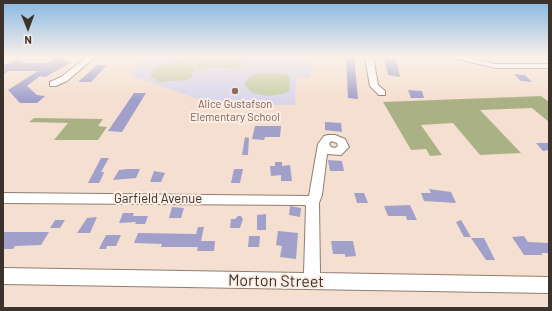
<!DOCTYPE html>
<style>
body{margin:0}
#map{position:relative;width:552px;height:311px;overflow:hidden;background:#f5dfd0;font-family:Barlow,sans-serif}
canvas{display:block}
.frame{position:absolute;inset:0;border:4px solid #3b322c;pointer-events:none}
.north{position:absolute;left:8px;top:8px;width:40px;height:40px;-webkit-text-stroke:3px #fceee5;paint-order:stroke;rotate:179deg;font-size:11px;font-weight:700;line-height:16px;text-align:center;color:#3b322c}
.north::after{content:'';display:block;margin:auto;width:14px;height:18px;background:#3b322c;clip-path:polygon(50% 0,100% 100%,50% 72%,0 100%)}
</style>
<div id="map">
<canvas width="552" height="311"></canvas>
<div class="frame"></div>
<div class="north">N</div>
</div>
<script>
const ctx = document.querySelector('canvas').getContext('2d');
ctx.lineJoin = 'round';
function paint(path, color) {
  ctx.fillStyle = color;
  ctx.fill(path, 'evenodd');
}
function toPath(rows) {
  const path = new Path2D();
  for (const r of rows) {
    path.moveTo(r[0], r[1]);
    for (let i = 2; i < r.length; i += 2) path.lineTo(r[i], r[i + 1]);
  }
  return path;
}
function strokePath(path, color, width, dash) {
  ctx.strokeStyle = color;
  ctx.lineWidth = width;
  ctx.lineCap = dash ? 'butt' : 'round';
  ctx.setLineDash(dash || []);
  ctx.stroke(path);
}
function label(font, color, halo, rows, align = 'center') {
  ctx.font = font + ' Barlow,sans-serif';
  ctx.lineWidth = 4;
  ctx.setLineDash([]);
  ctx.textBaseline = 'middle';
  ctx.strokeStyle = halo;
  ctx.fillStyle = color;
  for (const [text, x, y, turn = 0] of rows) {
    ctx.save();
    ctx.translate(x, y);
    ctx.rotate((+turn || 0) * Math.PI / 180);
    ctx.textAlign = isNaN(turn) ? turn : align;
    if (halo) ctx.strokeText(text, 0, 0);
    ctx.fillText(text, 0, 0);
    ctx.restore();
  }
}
paint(toPath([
 [147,57,313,57,310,78,296,77,295,105,215,105,129,75]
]), '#dad7ed');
paint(toPath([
 [226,57,245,57,239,69,220,68,196,69,197,59,221,58,223,61],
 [184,62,195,65,192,77,187,80,159,82,151,77,151,74,157,67,170,63],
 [258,73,285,74,290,77,289,91,283,94,268,96,253,93,245,86,245,82,252,75]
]), '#c8cfa7');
paint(toPath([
 [541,96,549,102,549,122,532,108,480,110,521,153,480,155,453,123,421,125,442,155,430,156,426,149,411,150,383,102],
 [34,118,103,119,98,126,107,127,98,140,54,140,68,123,29,122]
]), '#aab285');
paint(toPath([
 [346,57,354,57,358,99,348,98],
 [57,58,72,62,45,77,40,76,27,86,37,95,45,96,37,103,20,103,8,90,38,71,8,71,3,75,3,64,9,64,14,60,25,60,21,63,47,63],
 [384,59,396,59,400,77,388,75],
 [97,65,107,65,91,82,78,82],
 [514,74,525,75,532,82,521,81],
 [408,90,422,91,424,98,411,98],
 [134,93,146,93,122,132,108,131],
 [325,122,341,123,342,132,325,130],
 [255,126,281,126,280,137,265,137,264,140,252,139],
 [245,137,249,138,248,155,242,155],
 [536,143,549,143,549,150,543,151],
 [101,158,109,158,101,172,104,172,103,175,99,183,88,183],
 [328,160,342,161,344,171,330,171],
 [275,162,282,162,282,166,290,165,292,181,281,181,281,175,271,176,270,166,275,166],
 [128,169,140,169,136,178,113,180,119,170],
 [234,169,243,169,240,183,231,183],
 [154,171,165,173,161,182,150,182],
 [429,189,451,192,456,203,424,201,421,193,431,193],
 [354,193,364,193,368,203,357,203],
 [410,205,417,220,407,220,406,216,388,216,384,206],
 [290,206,301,208,300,217,289,215],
 [172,207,184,208,181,218,169,218],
 [123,213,134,213,133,216,148,216,145,224,135,224,136,222,119,223],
 [266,214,266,230,257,230,257,215],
 [238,216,241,216,243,219,240,228,230,228,231,219,235,219],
 [97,217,90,233,77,233,87,218],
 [55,220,65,220,60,228,50,228],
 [461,220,471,237,464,237,456,222],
 [198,227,204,227,201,241,215,241,214,251,197,251,198,247,161,247,162,244,134,243,138,233,196,234],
 [278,231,298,233,296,259,280,257,282,246,276,245],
 [3,232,49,232,41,245,15,246,13,249,3,249],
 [106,235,121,235,116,246,107,246,106,249,99,249],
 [249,236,260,236,259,247,248,247],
 [524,236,528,242,549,243,549,253,541,253,543,255,524,255,512,237],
 [471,238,484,238,495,260,486,260],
 [331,241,353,241,356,256,345,257,345,254,333,254]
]), '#a1a0cb');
const minor = toPath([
 [87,57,95,57,67,81,56,86,50,86,50,82,61,77,87,57],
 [365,57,373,57,378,85,385,91,385,95,379,95,370,86,365,57],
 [449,57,463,57,496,64,549,64,549,68,496,68,449,57],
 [328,135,335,135,345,139,349,147,341,155,327,154,322,195,319,203,320,273,549,277,549,293,3,284,3,268,304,273,306,206,305,205,3,203,3,193,309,196,318,144,324,136,328,135],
 [331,141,337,143,338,146,335,148,331,147,329,144,331,141]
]);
strokePath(minor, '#917d6f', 2);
paint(minor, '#fff');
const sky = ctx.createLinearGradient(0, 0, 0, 100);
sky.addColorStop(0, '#86b6e2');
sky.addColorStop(0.57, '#faf1ea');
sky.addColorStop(1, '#faf1ea00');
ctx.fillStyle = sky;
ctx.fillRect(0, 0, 552, 100);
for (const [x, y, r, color] of [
 [235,91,4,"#8d6e63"]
]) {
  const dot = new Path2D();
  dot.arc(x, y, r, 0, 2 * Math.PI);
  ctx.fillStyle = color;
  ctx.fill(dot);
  strokePath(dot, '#fceee5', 1.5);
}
label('11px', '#785e54', '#fceee5', [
 ["Alice Gustafson",235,104],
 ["Elementary School",235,117]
]);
label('13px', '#3b322c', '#fceee5', [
 ["Garfield Avenue",158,199]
]);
label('16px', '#3b322c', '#fceee5', [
 ["Morton Street",276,281,1]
]);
</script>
